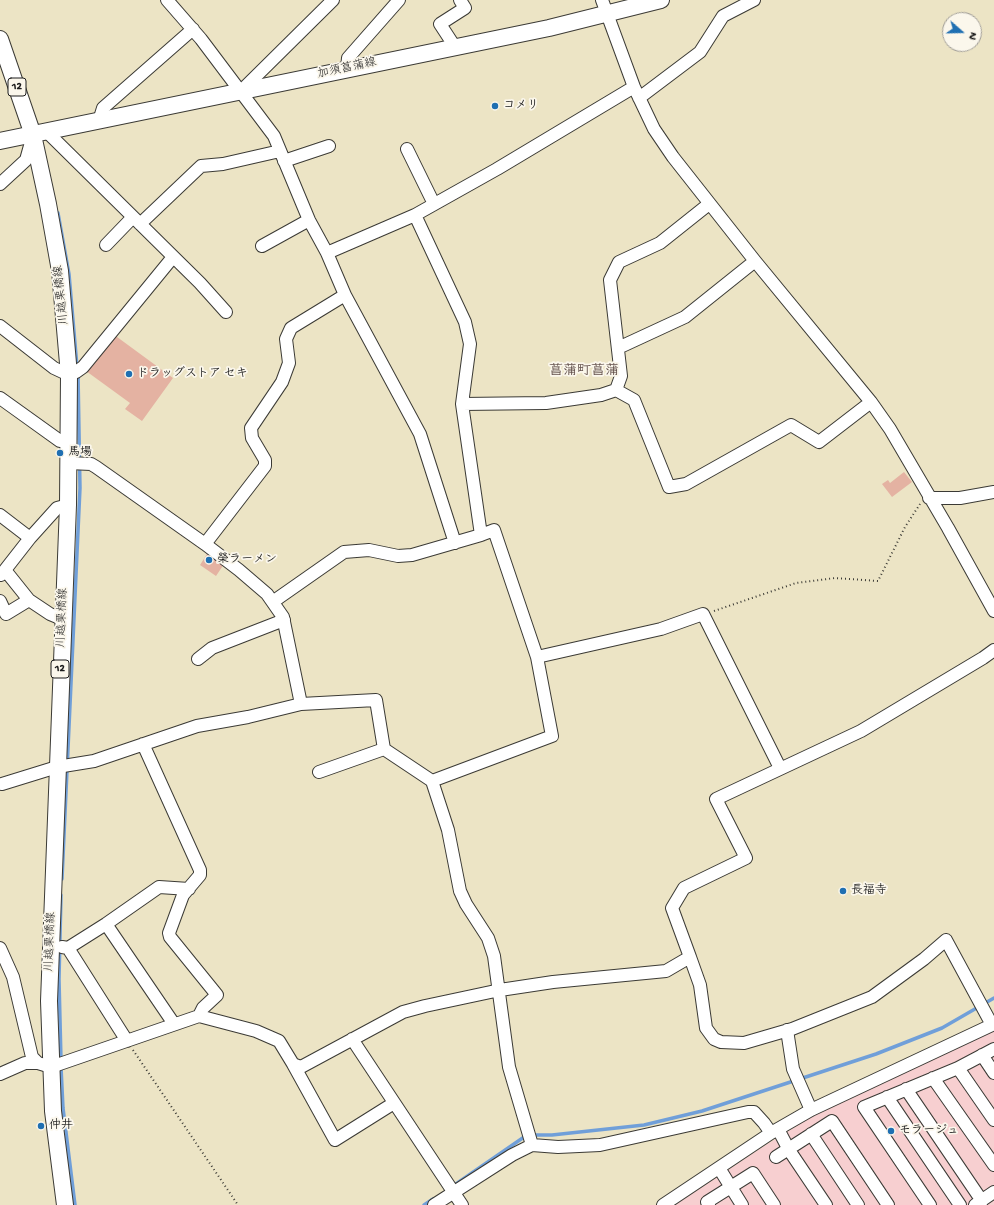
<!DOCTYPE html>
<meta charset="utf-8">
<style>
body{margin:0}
#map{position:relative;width:994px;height:1205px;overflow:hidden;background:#ece4c5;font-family:"Gochi Hand",sans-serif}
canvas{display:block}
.north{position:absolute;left:942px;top:12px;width:40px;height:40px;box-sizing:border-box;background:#fbf7ec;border:1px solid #a29f99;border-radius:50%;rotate:110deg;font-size:11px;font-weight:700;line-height:16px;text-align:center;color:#1c1c1c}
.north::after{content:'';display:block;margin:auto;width:14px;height:18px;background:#1f6fb2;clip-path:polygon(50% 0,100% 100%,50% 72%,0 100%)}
</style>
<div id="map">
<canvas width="994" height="1205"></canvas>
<div class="north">N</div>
</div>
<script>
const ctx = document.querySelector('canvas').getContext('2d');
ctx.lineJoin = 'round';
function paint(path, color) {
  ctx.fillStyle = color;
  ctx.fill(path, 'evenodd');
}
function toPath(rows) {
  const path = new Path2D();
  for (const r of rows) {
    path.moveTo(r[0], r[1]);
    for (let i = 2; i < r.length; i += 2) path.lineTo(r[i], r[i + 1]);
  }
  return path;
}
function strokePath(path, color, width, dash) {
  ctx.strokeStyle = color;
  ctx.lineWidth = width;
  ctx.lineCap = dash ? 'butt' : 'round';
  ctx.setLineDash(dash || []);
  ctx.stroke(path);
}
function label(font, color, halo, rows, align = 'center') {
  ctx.font = font + ' "Gochi Hand","Klee One",sans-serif';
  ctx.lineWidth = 3.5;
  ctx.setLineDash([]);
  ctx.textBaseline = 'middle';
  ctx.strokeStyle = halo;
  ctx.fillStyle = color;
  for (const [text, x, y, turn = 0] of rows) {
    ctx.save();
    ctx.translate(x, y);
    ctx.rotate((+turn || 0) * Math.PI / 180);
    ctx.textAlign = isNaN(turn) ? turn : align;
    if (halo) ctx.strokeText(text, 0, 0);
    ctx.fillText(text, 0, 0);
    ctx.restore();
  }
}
paint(toPath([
 [994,1030,994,1205,675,1205,764,1146,813,1116]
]), '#f7cfd0');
strokePath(toPath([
 [58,213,69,274,77,367],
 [62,879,80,488,78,373],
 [61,1060,59,979,61,895],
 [61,1067,63,1108,75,1205],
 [453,1186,527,1135,552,1135,644,1125,702,1111,876,1054,942,1028,994,998],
 [424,1205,433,1199]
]), '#709fd9', 3.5);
paint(toPath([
 [113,334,173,378,142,421,125,409,130,403,86,371],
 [904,472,912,482,892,497,882,484,888,480,890,483],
 [207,554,224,564,216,576,200,565]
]), '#e4b2a2');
const minor = toPath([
 [167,0,201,39,274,136,309,220,327,253,345,295,291,328,286,339,289,363,282,382,251,428,252,438,265,460,265,466,205,544],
 [602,0,634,87,654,129,673,157,755,261,871,402,890,429,948,528,994,611],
 [455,47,440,24,465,8,460,0],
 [347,69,348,58,399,0],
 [240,92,333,0],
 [639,98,700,52,723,16,754,0],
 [99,121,103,108,193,29],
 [47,132,200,283,226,312],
 [407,149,434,204],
 [284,161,329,146],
 [0,184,26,160,33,135],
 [415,215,465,322,470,344,462,404,481,535,494,530,537,657,552,736,432,781,448,830,460,891,466,904,488,938,494,956,509,1067,532,1145],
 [140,224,201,166,223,164,280,151],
 [106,245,133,217],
 [262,246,309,220],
 [327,253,415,215,497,169,634,87],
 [345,295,420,434,455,543],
 [0,326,54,368,69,375,76,372,83,367,173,257],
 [618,348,685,317,755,261],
 [616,390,634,400,669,487,686,484,791,425,819,442,871,402],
 [0,398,60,441,69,443],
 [462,404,546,403,601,395,616,390,621,376,610,280,619,262,660,243,709,204],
 [69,463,91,464,96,467,205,544,239,570,267,594,283,617,301,704],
 [929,498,960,498,994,492],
 [0,515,30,538],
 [5,570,30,538,57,508,68,505],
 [1,575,5,570,29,600,50,614,62,619],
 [0,601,6,614,29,600],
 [274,601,344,552,369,550,398,556,412,555,481,535],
 [537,657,661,629,703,614,780,768],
 [198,659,212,648,284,620],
 [143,744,200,870,200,875,183,895,169,933,170,937,217,995,203,1008,199,1016],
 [319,772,384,749],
 [2,784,57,767,94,761,197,726,248,717,301,704,376,700,384,749,432,781],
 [106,924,174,1024],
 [62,947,68,948,127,1041],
 [0,948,13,977,32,1057,38,1063],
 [68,948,106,924,159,887,189,889],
 [690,957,700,985,706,1028,714,1039,721,1042,744,1043,792,1029,872,997,924,959,946,940,992,1025],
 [787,1030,793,1069,811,1110],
 [352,1039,462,1205],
 [982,1055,994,1073],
 [293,1064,335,1140,394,1103],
 [958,1068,994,1120],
 [0,1074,25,1063,38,1063,51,1067,199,1016,256,1031,279,1041,293,1064,301,1067,403,1012,425,1006,500,990,553,982,666,971,690,957,672,908,684,888,746,858,716,799,861,731,983,658,994,650],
 [933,1078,994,1165],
 [906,1089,982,1201],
 [887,1097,960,1205],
 [778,1129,789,1150,826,1205],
 [811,1134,858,1205],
 [776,1157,832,1121,888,1205],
 [719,1168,742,1205],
 [434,1205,512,1155,532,1145,558,1147,600,1145,748,1112,754,1112,764,1123,771,1133],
 [663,1205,771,1133,811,1110,994,1024],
 [709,1205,707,1202,753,1173,774,1205],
 [930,1205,864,1107,958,1068,994,1049],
 [975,1205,994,1192]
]);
const major = toPath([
 [0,39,33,135,48,204,60,271,69,375,68,505,49,1001,53,1111,65,1205],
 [0,141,549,28,661,0]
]);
strokePath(minor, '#3b3a35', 14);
strokePath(major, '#3b3a35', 18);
strokePath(toPath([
 [714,611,796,583,835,578,878,581,905,527,920,504],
 [133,1050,238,1205]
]), '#3b3a35', 2, [1, 3]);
strokePath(minor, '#fff', 12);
strokePath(major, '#fff', 16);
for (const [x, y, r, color] of [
 [495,106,4,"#1f6fb2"],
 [129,374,4,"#1f6fb2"],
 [60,453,4,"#1f6fb2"],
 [209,560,4,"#1f6fb2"],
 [843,891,4,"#1f6fb2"],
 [41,1126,4,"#1f6fb2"],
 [891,1131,4,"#1f6fb2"]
]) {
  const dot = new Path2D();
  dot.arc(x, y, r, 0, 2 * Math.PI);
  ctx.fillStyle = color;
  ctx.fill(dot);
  strokePath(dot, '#fbf7ec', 1.5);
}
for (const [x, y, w] of [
 [17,87,18],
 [60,669,18]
]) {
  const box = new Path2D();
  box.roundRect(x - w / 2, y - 9, w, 18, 3);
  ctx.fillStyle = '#fbf7ec';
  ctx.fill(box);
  strokePath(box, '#1c1c1c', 1);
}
label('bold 11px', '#1c1c1c', null, [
 ["12",17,87],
 ["12",60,669]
]);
label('12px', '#1c1c1c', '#fbf7ec', [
 ["加須菖蒲線",347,69,-12],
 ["川越栗橋線",62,295,-96],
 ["川越栗橋線",63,618,-88],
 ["川越栗橋線",51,942,-88]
]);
label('bold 12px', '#1c1c1c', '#fbf7ec', [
 ["コメリ",503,106],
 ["ドラッグストア セキ",137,374],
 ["馬場",68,453],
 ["榮ラーメン",217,560],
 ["長福寺",851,891],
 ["仲井",49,1126],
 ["モラージュ",899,1131]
], 'left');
label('bold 14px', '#62504b', '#fbf7ec', [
 ["菖蒲町菖蒲",584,372]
]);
</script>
